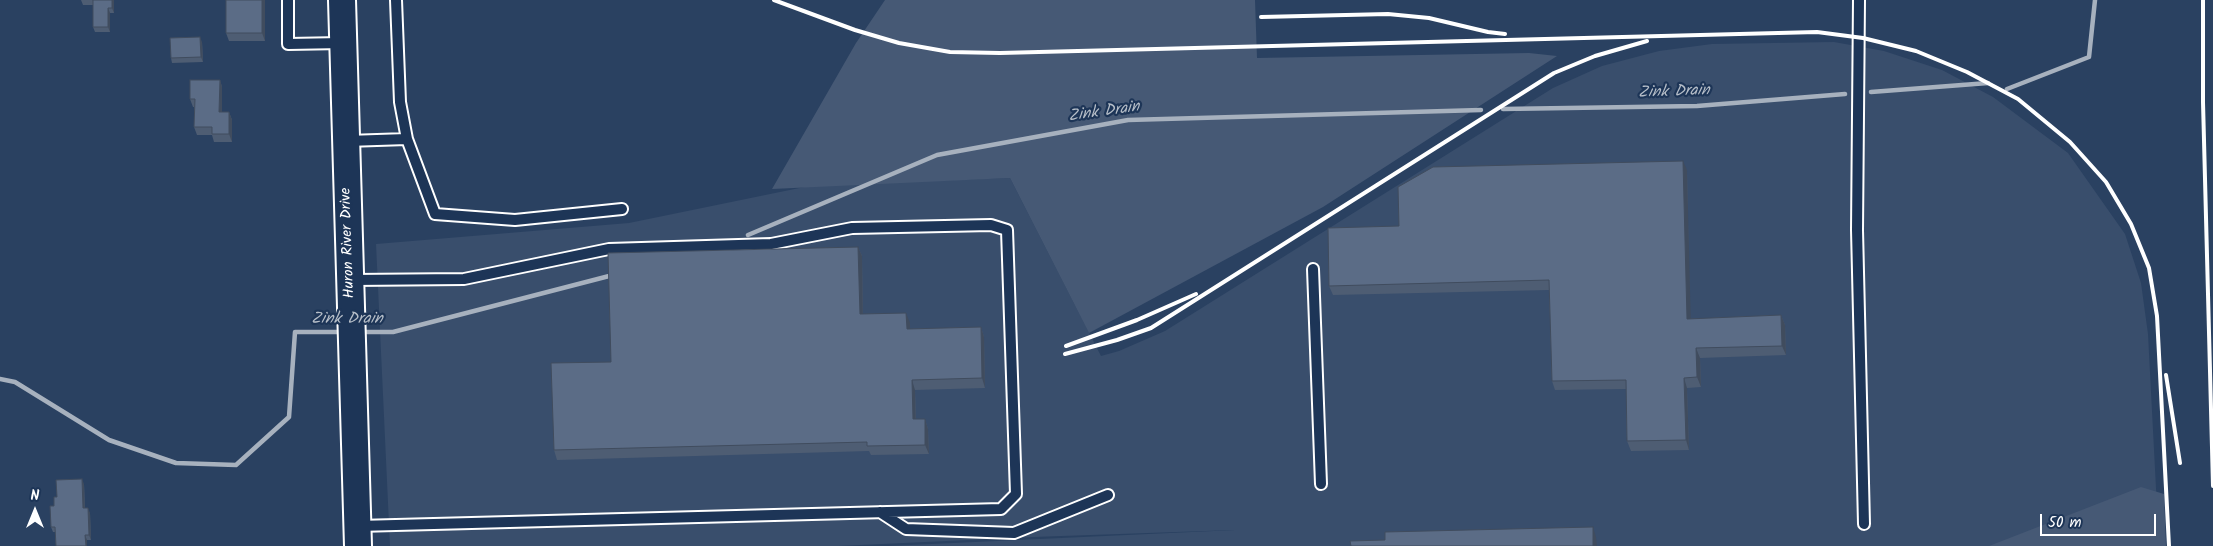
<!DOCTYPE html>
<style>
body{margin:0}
#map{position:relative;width:2213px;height:546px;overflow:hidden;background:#2a4161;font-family:Kalam,sans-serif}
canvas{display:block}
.north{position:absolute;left:10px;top:486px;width:50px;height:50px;-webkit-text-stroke:4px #1d3557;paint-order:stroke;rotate:0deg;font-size:14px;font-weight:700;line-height:20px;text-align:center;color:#fff}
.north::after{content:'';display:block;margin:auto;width:18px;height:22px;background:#fff;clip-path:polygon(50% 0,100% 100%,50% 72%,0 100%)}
.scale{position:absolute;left:2040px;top:514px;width:116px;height:22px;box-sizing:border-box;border:2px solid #fff;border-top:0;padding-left:6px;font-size:15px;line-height:18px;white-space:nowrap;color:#fff;-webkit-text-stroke:4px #1d3557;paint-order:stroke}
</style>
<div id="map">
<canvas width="2213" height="546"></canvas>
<div class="north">N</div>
<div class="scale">50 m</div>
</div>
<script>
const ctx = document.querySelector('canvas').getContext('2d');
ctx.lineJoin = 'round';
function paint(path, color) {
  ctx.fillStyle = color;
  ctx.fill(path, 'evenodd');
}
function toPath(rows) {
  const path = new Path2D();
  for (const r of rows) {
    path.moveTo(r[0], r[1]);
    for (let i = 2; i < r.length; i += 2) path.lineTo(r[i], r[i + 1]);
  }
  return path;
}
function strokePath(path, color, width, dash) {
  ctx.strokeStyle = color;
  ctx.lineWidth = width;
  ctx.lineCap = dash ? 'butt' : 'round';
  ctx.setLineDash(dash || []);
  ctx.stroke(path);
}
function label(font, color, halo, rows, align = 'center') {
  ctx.font = font + ' Kalam,sans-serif';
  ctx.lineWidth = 4.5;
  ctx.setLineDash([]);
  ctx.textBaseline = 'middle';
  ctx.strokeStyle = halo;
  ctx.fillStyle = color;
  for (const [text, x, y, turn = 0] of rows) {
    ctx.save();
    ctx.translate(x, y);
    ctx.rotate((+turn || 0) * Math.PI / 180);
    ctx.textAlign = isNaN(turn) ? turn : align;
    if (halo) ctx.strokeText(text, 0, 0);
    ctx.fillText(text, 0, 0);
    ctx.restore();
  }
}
paint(toPath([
 [1834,42,1884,51,1942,70,1993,97,2068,153,2125,234,2141,283,2148,334,2159,546,888,546,1235,530,1033,537,839,546,390,546,376,244,629,223,814,185,1010,178,1101,356,1119,351,1165,331,1553,88,1602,66,1659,51,1712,44]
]), '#394e6c');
paint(toPath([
 [885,0,1255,0,1257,58,1529,53,1557,56,1323,207,1089,333,1010,178,772,189,856,43],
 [2141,487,2164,494,2166,546,1989,546]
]), '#465975');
strokePath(toPath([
 [2007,89,2089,57,2095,0],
 [1871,92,1988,83],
 [1503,109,1697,106,1845,94],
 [748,235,937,155,1128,120,1481,110],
 [361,332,393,332,613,275],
 [0,379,15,382,109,440,176,463,236,465,289,417,295,332,343,332]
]), '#a7b1be', 4.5);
const lane = toPath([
 [288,0,288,44,342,43],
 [396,0,400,102,407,139,435,214,515,220,622,209],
 [1859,0,1857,230,1864,524],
 [347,141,407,139],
 [1313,269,1321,484],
 [352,280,464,279,609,249,771,244,852,228,991,225,1007,230,1016,494,1001,509,358,526],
 [880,512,906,529,1014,533,1108,495]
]);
const secondary = toPath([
 [342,0,358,546]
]);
strokePath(lane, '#fff', 14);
strokePath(secondary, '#fff', 30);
strokePath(lane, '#1d3557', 10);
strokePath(secondary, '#1d3557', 26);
strokePath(toPath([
 [774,0,855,30,899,43,950,52,1000,53,1817,32,1863,38,1916,51,1967,72,2018,99,2070,142,2106,182,2131,224,2149,268,2157,316,2169,546],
 [2203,0,2203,102,2213,486],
 [1261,17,1388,14,1429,18,1488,32,1505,34],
 [1066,346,1137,320,1196,294],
 [1065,354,1117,340,1151,328,1554,73,1595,56,1647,41],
 [2166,375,2180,463]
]), '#fff', 4);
paint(toPath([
 [81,0,114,0,114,13,110,13,110,32,95,32,93,27,93,5,83,5],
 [265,0,265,41,229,41,226,33],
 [202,42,203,62,172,63,171,58],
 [220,80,222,87,222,112,229,112,232,120,232,142,214,142,212,135,197,135,194,127,194,107,193,107,190,99],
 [1687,170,1690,319,1781,315,1785,325,1786,355,1700,358,1701,387,1687,388,1689,450,1631,451,1627,441,1626,389,1555,390,1552,381,1549,290,1333,295,1329,286],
 [858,247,862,256,863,314,910,323,910,329,981,327,984,337,985,388,915,390,916,419,925,419,928,429,929,454,871,455,869,451,557,460,554,450,611,362],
 [84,484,85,508,90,513,91,540,87,540,87,546,56,546,55,532,53,532,51,527,54,506,57,497]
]), '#4e5d73');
paint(toPath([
 [112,0,114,0,114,13,112,8],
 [262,0,265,0,265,41,262,33],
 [108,8,110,13,110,32,108,27],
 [200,37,202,42,203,62,201,57],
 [220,80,222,87,222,119,219,112],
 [229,112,232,120,232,142,229,134],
 [1683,161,1687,170,1691,329,1687,319],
 [858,247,862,256,863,324,860,314],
 [906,313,910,323,910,339,907,329],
 [1781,315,1785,325,1786,355,1782,346],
 [981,327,984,337,985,388,982,378],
 [1696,348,1700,358,1701,387,1697,377],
 [1684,378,1687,388,1689,450,1686,440],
 [912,380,915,390,916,429,913,419],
 [925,419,928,429,929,454,925,445],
 [82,479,84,484,85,513,83,508],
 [88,508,90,513,91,540,89,535],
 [1593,527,1596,537,1597,546,1593,546],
 [85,535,87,540,87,546,86,546]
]), '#404c5e');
const building = toPath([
 [93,0,112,0,112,8,108,8,108,27,93,27,93,0],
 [226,0,262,0,262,33,226,33,226,0],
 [200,37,201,57,171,58,170,38,200,37],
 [190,80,220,80,219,112,229,112,229,134,212,134,212,127,194,127,195,99,190,99,190,80],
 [1683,161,1687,319,1781,315,1782,346,1696,348,1697,377,1684,378,1686,440,1627,441,1626,380,1552,381,1549,280,1329,286,1328,228,1399,226,1398,187,1433,167,1683,161],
 [858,247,860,314,906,313,907,329,981,327,982,378,912,380,913,419,925,419,925,445,867,446,867,442,554,450,551,363,611,362,608,253,858,247],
 [82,479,83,508,88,508,89,535,85,535,86,546,56,546,55,527,51,527,50,506,54,506,54,497,57,497,56,480,82,479],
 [1593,527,1593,546,1351,546,1350,541,1385,540,1385,532,1593,527]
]);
paint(building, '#5b6c86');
strokePath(building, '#404c5e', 1);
label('15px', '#fff', '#1d3557', [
 ["Huron River Drive",349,243,-92]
]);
label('italic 16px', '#b6bec8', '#1d3557', [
 ["Zink Drain",1674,93,-2],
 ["Zink Drain",1104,113,-8],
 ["Zink Drain",347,320]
]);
</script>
